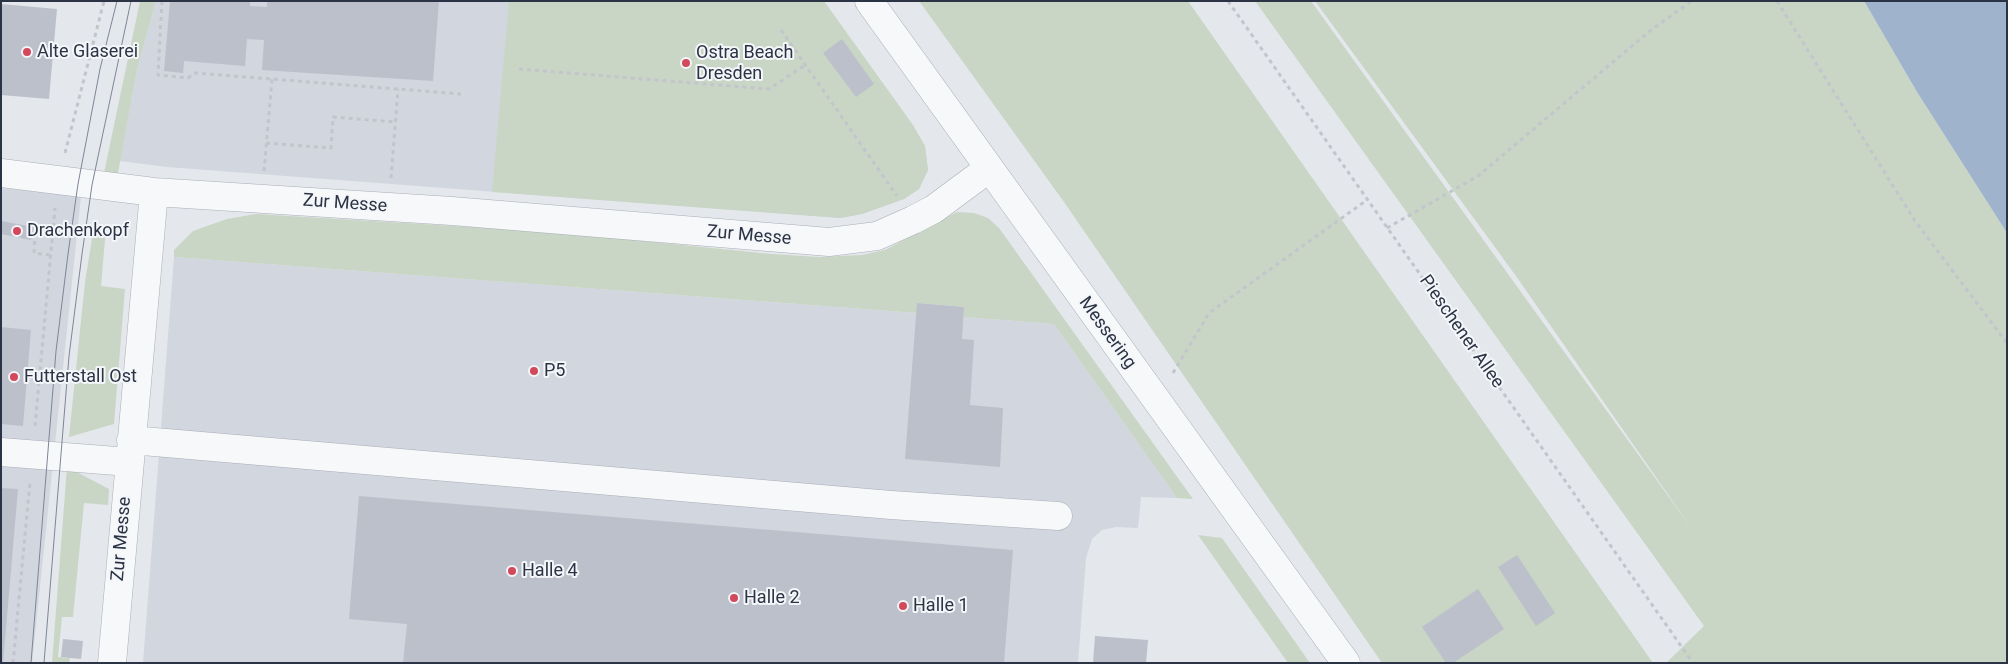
<!DOCTYPE html>
<style>
body{margin:0}
#map{position:relative;width:2008px;height:664px;overflow:hidden;background:#e4e7ec;font-family:Roboto,sans-serif}
canvas{display:block}
.frame{position:absolute;inset:0;border:2px solid #2b3445;pointer-events:none}
</style>
<div id="map">
<canvas width="2008" height="664"></canvas>
<div class="frame"></div>
</div>
<script>
const ctx = document.querySelector('canvas').getContext('2d');
ctx.lineJoin = 'round';
function paint(path, color) {
  ctx.fillStyle = color;
  ctx.fill(path, 'evenodd');
}
function toPath(rows) {
  const path = new Path2D();
  for (const r of rows) {
    path.moveTo(r[0], r[1]);
    for (let i = 2; i < r.length; i += 2) path.lineTo(r[i], r[i + 1]);
  }
  return path;
}
function strokePath(path, color, width, dash) {
  ctx.strokeStyle = color;
  ctx.lineWidth = width;
  ctx.lineCap = dash ? 'butt' : 'round';
  ctx.setLineDash(dash || []);
  ctx.stroke(path);
}
function label(font, color, halo, rows, align = 'center') {
  ctx.font = font + ' Roboto,sans-serif';
  ctx.lineWidth = 4;
  ctx.setLineDash([]);
  ctx.textBaseline = 'middle';
  ctx.strokeStyle = halo;
  ctx.fillStyle = color;
  for (const [text, x, y, turn = 0] of rows) {
    ctx.save();
    ctx.translate(x, y);
    ctx.rotate((+turn || 0) * Math.PI / 180);
    ctx.textAlign = isNaN(turn) ? turn : align;
    if (halo) ctx.strokeText(text, 0, 0);
    ctx.fillText(text, 0, 0);
    ctx.restore();
  }
}
paint(toPath([
 [156,1,823,1,925,146,928,170,919,189,904,199,862,214,840,218,167,167,120,161,137,70],
 [1,188,81,196,32,663,1,663],
 [174,257,916,313,917,303,964,307,964,317,1054,324,1177,498,1141,497,1138,528,1116,527,1102,530,1092,539,1086,558,1078,663,143,663]
]), '#d2d6de');
paint(toPath([
 [140,1,156,1,137,70,118,173,104,173],
 [509,1,824,1,913,125,925,146,928,170,919,189,904,199,862,214,840,218,492,192],
 [919,1,1188,1,1653,663,1382,663,1064,202],
 [1255,1,1311,1,1692,529,1516,276,1315,1,1864,1,1917,92,2007,233,2007,663,1666,663,1704,626],
 [957,212,974,213,988,218,999,228,1193,499,1177,498,1054,324,964,317,964,307,918,303,917,313,174,257,174,250,193,231,227,219,256,214,554,232,771,254,819,257,862,255,885,250],
 [94,226,106,228,101,286,125,289,114,424,69,437,85,282],
 [67,467,109,489,108,505,84,503,73,617,62,617,58,657,70,658,69,663,52,663],
 [1198,535,1222,538,1310,663,1288,663]
]), '#c9d6c5');
paint(toPath([
 [1864,1,2007,1,2007,233,1917,92]
]), '#9fb4cc');
paint(toPath([
 [170,1,240,1,250,2,250,6,267,7,267,1,439,1,433,81,262,70,264,40,247,39,245,66,184,61,183,73,164,71],
 [1,4,57,9,49,99,1,95],
 [842,39,874,84,856,97,823,53],
 [1,221,34,227,31,240,1,234],
 [917,303,964,307,962,339,974,340,970,405,1003,408,1000,467,905,459],
 [1,327,31,330,23,426,1,424],
 [1,488,18,489,3,663,1,663],
 [359,496,1013,550,1004,663,403,663,407,624,349,619],
 [1517,555,1555,613,1536,626,1498,567],
 [1478,589,1504,629,1453,663,1446,663,1422,627],
 [1095,636,1148,640,1146,663,1093,663],
 [63,639,83,641,81,659,61,657]
]), '#bbc0ca');
const minor = toPath([
 [869,1,1346,663],
 [1,173,154,192,452,211,829,242,877,236,913,220,934,209,988,169],
 [131,440,891,505,1058,516],
 [1,452,129,462],
 [112,663,154,192]
]);
strokePath(minor, '#a9aeb7', 29);
strokePath(toPath([
 [162,1,158,75,188,78,195,73,461,94],
 [1228,1,1693,663],
 [1777,1,1915,221,2007,343],
 [781,30,897,196],
 [519,69,769,89,805,65],
 [266,143,331,148,333,117,395,122],
 [65,153,104,1],
 [264,171,272,79],
 [391,178,398,89],
 [1387,228,1478,176,1651,30,1692,1],
 [32,236,35,236,34,253,50,255],
 [1173,373,1209,313,1367,200],
 [35,426,55,208],
 [13,663,30,482]
]), '#c2c5cb', 3, [4, 4]);
strokePath(minor, '#f7f8fa', 28);
strokePath(toPath([
 [31,663,56,351,68,254,78,184,100,69,117,1],
 [44,663,69,356,82,254,92,185,131,1]
]), '#7d8696', 1);
for (const [x, y, r, color] of [
 [27,52,5,"#d1495b"],
 [686,63,5,"#d1495b"],
 [17,231,5,"#d1495b"],
 [534,371,5,"#d1495b"],
 [14,377,5,"#d1495b"],
 [512,571,5,"#d1495b"],
 [734,598,5,"#d1495b"],
 [903,606,5,"#d1495b"]
]) {
  const dot = new Path2D();
  dot.arc(x, y, r, 0, 2 * Math.PI);
  ctx.fillStyle = color;
  ctx.fill(dot);
  strokePath(dot, '#f4f6f9', 2);
}
label('18px', '#2b3445', '#f4f6f9', [
 ["Alte Glaserei",37,52],
 ["Ostra Beach",696,53],
 ["Dresden",696,74],
 ["Drachenkopf",27,231],
 ["P5",544,371],
 ["Futterstall Ost",24,377],
 ["Halle 4",522,571],
 ["Halle 2",744,598],
 ["Halle 1",913,606]
], 'left');
label('18px', '#2b3445', '#f4f6f9', [
 ["Zur Messe",345,204,4],
 ["Zur Messe",749,236,5],
 ["Pieschener Allee",1461,332,55],
 ["Messering",1107,333,54],
 ["Zur Messe",122,539,-85]
]);
</script>
